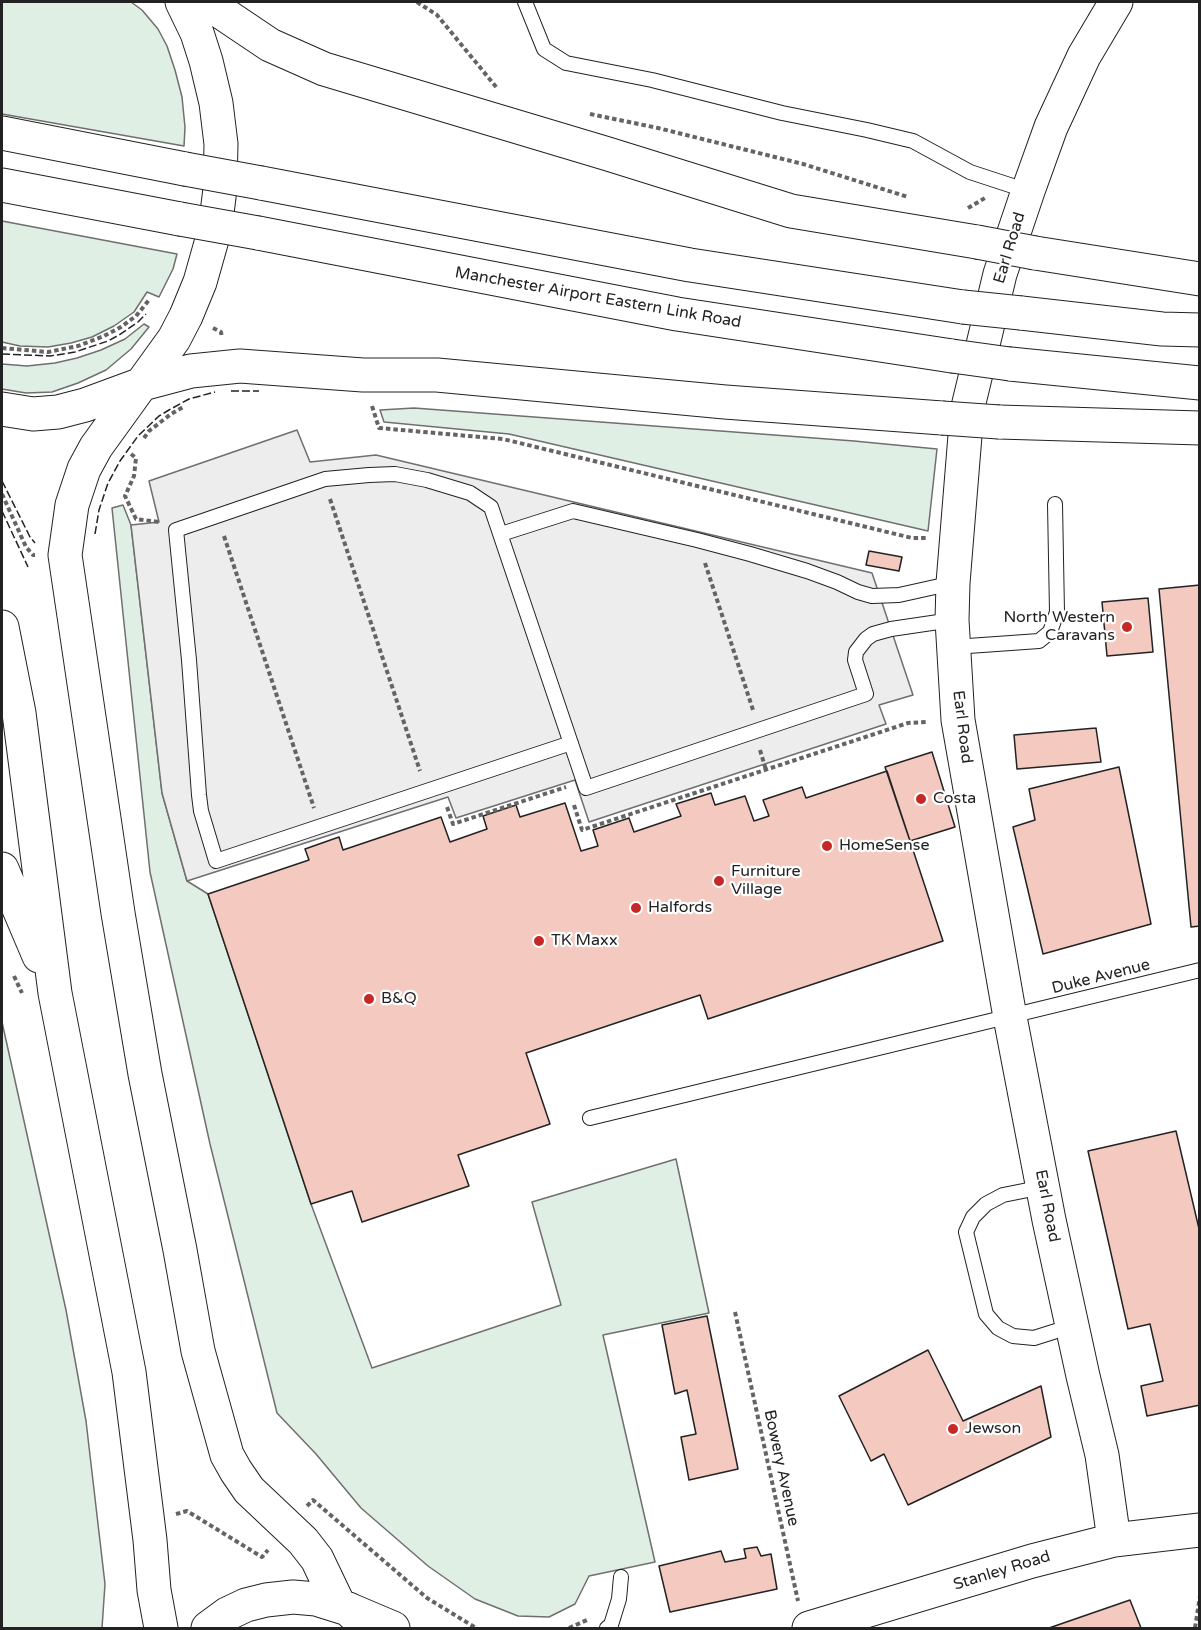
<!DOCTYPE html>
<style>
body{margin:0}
#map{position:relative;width:1201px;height:1630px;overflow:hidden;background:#fff;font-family:"Varela Round",sans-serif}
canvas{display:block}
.frame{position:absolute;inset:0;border:3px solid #222;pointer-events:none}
</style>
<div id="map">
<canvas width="1201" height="1630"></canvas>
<div class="frame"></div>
</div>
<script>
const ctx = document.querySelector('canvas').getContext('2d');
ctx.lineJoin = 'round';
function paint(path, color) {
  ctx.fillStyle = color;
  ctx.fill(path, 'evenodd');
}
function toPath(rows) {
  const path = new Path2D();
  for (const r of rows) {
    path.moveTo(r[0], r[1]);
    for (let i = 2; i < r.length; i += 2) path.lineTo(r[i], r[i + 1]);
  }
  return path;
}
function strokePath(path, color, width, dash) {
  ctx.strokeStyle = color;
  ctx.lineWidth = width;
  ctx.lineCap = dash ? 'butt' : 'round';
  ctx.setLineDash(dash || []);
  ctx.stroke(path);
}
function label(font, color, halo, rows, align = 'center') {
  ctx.font = font + ' "Varela Round",sans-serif';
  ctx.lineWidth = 4.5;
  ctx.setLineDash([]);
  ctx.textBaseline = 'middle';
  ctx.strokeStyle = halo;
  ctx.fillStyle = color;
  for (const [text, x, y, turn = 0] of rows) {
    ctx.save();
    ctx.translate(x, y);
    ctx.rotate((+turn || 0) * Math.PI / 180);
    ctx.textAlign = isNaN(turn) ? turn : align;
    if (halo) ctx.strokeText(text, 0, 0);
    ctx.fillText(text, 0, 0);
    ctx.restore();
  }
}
const green = toPath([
 [2,2,131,2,142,10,158,29,167,46,175,70,182,97,185,127,184,146,2,114,2,2],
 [2,221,177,254,173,269,159,297,147,292,134,312,114,326,92,337,71,343,48,347,20,346,2,342,2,221],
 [144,324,149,327,131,349,106,370,78,383,52,392,26,393,2,389,2,364,27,366,55,363,77,358,101,350,125,339,144,324],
 [414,408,854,441,937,449,928,531,509,434,384,422,380,410,414,408],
 [123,505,131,525,162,793,187,881,208,894,311,1204,372,1368,561,1305,532,1202,676,1159,709,1313,603,1335,655,1562,589,1576,575,1604,549,1617,518,1616,475,1599,428,1566,361,1508,316,1454,277,1413,210,1144,150,872,112,508,123,505],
 [2,1022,66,1310,86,1421,105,1584,102,1628,2,1628,2,1022]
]);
paint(green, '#e0efe3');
strokePath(green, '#6f6f6f', 1.5);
const parking = toPath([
 [297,430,310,462,376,455,872,573,913,695,879,705,886,724,589,822,575,780,456,818,448,797,187,881,162,793,131,525,159,522,149,481,297,430]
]);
paint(parking, '#ededed');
strokePath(parking, '#6f6f6f', 1.5);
const building = toPath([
 [869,551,902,557,899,571,866,565,869,551],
 [1200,585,1200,926,1191,927,1159,589,1200,585],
 [1148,598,1153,652,1107,656,1102,602,1148,598],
 [1096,728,1101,762,1017,769,1014,735,1096,728],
 [932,752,955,827,910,841,885,767,932,752],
 [1119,767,1151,924,1043,954,1013,827,1035,820,1029,789,1119,767],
 [887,771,943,941,708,1019,700,995,526,1053,550,1124,458,1155,469,1186,362,1222,352,1191,311,1204,208,894,309,860,305,849,339,837,343,850,441,817,450,842,487,829,483,816,516,805,520,817,565,803,581,851,598,846,593,830,629,818,634,832,681,816,676,804,711,793,715,805,745,796,754,821,769,816,763,800,802,787,806,798,887,771],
 [1176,1131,1200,1233,1200,1405,1147,1416,1141,1386,1163,1381,1150,1324,1128,1329,1088,1151,1176,1131],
 [707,1316,738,1469,689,1480,681,1437,696,1434,687,1390,675,1394,662,1325,707,1316],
 [928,1350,963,1421,1041,1386,1051,1437,908,1505,884,1454,871,1461,839,1396,928,1350],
 [757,1547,761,1556,771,1554,777,1589,670,1612,659,1566,721,1551,725,1562,746,1558,744,1549,757,1547],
 [1130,1600,1141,1628,1049,1628,1130,1600]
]);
paint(building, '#f3c9c0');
strokePath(building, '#222', 1.5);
const lane = toPath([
 [525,2,544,49,566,63,652,80,782,113,867,130,913,141,970,172,1028,191],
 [501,534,573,511,697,540,750,554,807,571,837,582,858,592,872,596,899,595,953,583],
 [954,647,1039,641,1050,632,1057,612,1055,504],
 [571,743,216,861,201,811,199,795,189,660,176,530,325,479,369,475,395,474,427,480,470,493,491,507,586,788,866,694,855,660,856,652,866,639,873,634,891,629,952,620],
 [590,1118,1200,970],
 [1043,1187,1003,1195,986,1204,973,1217,966,1232,986,1314,998,1328,1013,1336,1034,1338,1072,1326],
 [607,1628,611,1625,619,1599,621,1577]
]);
const secondary = toPath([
 [1114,1540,1102,1455,1083,1376,1049,1220,1010,1017,958,720,952,620,953,583,967,411,1000,274,1028,191,1051,127,1084,56,1116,2],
 [348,1609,393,1628],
 [809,1628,1032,1561,1114,1540,1200,1530]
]);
const highway = toPath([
 [182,2,197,33,206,61,216,103,221,144,220,189,215,229,200,282,186,316,174,339,96,447,84,469,72,505,65,555,118,913,145,1074,180,1250,198,1351,227,1455,236,1471,249,1490,303,1541,317,1559,339,1605],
 [206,2,270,45,324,69,608,154,791,211,977,242],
 [2,133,185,169],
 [261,183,690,265,963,307],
 [2,185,180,219],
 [258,233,677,314,952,356],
 [1035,253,1200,279],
 [1021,313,1162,329,1200,330],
 [1010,364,1200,383],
 [2,409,33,414,58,412,85,405,142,384,191,371,240,366,363,375,437,375,725,402,942,418],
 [999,422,1200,428],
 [2,627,19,713,55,993,129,1372,150,1540,154,1590,161,1628],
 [2,869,39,956],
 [208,1628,227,1614,246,1605,266,1600,293,1597,316,1599,348,1609,368,1628]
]);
strokePath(lane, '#222', 16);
strokePath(secondary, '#222', 35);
strokePath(highway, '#222', 35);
strokePath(toPath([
 [417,2,437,15,497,88],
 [590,114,658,128,803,164,908,197],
 [968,208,985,198],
 [213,328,221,332,222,338],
 [2,348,48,352,78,346,104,336,121,327,136,316,149,300],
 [372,406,379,428,503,439,912,538,928,538],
 [144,438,149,431,171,414,185,406],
 [131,454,136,458,134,476,125,496,136,519,159,522],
 [2,494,26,547,33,555,35,555],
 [330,499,420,771],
 [224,536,314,808],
 [705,563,753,710],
 [760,750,766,770],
 [574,805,582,830,908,723,928,722],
 [447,807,453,824,566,787],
 [14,976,22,993],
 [735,1312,798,1601],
 [307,1506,313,1500,427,1598,476,1628],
 [176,1514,187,1511,262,1557,268,1550],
 [569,1628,587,1620],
 [1195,1628,1200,1596]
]), '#646464', 4, [4.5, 3]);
strokePath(lane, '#fff', 14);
strokePath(secondary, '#fff', 33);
strokePath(highway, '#fff', 33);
const highwayBridge = toPath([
 [185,169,261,183],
 [180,219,258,233],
 [977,242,1035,253],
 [963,307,1021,313],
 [952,356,1010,364],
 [942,418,999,422]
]);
strokePath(highwayBridge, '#222', 35, []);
strokePath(highwayBridge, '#fff', 33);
strokePath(toPath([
 [2,354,50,356,75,352,108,341,119,335,138,322,146,314],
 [231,391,259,391],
 [2,481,30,537,35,543],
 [2,511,28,567],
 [95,534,99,510,108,483,120,461,138,436,159,416,169,410,189,399,215,392]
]), '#222', 1.5, [8, 3]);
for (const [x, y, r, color] of [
 [1127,627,6,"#c62828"],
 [921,799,6,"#c62828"],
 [827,846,6,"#c62828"],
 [719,881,6,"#c62828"],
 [636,908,6,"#c62828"],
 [539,941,6,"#c62828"],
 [369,999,6,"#c62828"],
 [953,1429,6,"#c62828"]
]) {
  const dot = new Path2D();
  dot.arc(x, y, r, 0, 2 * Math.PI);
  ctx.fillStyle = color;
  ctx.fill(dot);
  strokePath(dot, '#fff', 2);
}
label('16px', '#222', '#fff', [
 ["Earl Road",1010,248,-73],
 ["Manchester Airport Eastern Link Road",598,298,10],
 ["Earl Road",962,727,83],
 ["Duke Avenue",1101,977,-14],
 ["Earl Road",1047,1206,79],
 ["Bowery Avenue",781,1468,78],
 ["Stanley Road",1002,1571,-17]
]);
label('16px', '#222', '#fff', [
 ["North Western",1115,618,"right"],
 ["Caravans",1115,636,"right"],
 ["Costa",933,799],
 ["HomeSense",839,846],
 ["Furniture",731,872],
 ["Village",731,890],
 ["Halfords",648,908],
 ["TK Maxx",551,941],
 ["B&Q",381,999],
 ["Jewson",965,1429]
], 'left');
</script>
